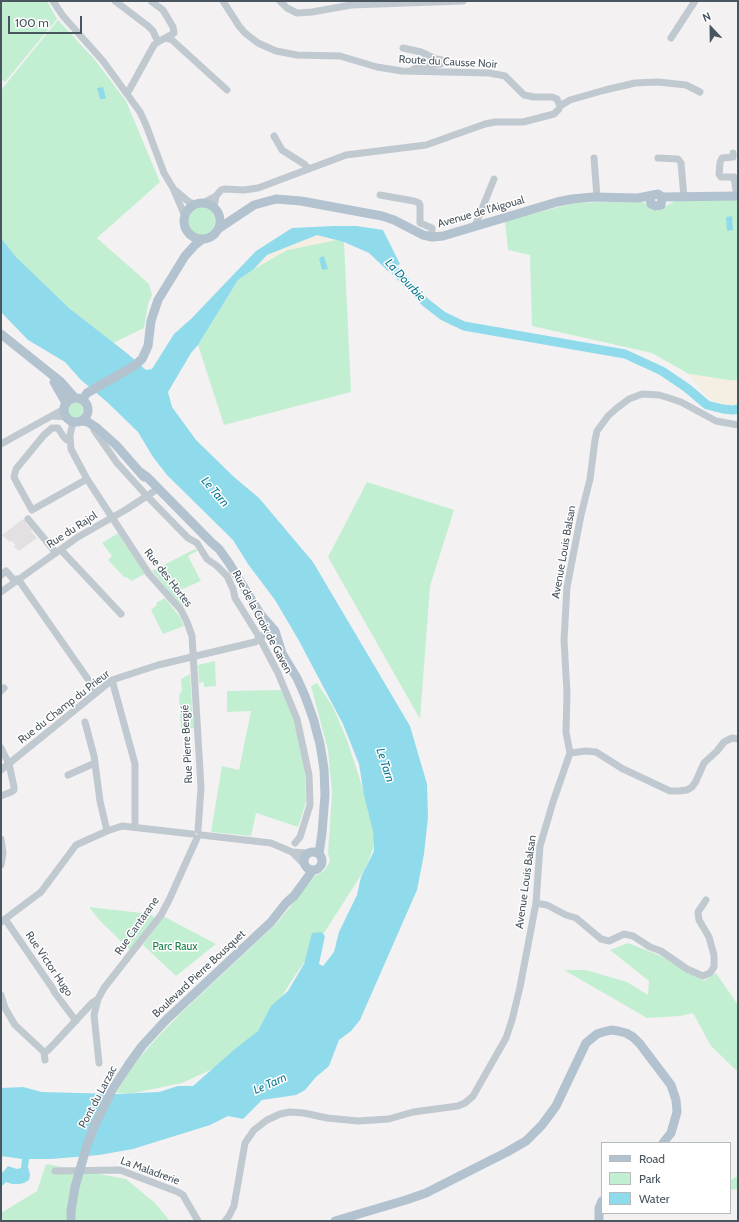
<!DOCTYPE html>
<meta charset="utf-8">
<style>
body{margin:0}
#map{position:relative;width:739px;height:1222px;overflow:hidden;background:#f4f1f2;font-family:Cabin,sans-serif}
canvas{display:block}
.frame{position:absolute;inset:0;border:2px solid #49555f;pointer-events:none}
.legend{position:absolute;left:601px;top:1142px;width:130px;height:72px;box-sizing:border-box;background:#fff;border:1px solid #b6bbbf;margin:0;padding:5px 7px;list-style:none;font-size:12px;color:#49555f}
.legend li{display:flex;align-items:center;gap:8px;height:20px}
.legend b{width:20px;border:1px solid #b6bbbf}
.north{position:absolute;left:691px;top:8px;width:40px;height:40px;-webkit-text-stroke:3px #fff;paint-order:stroke;rotate:338deg;font-size:11px;font-weight:700;line-height:16px;text-align:center;color:#49555f}
.north::after{content:'';display:block;margin:auto;width:14px;height:18px;background:#49555f;clip-path:polygon(50% 0,100% 100%,50% 72%,0 100%)}
.scale{position:absolute;left:8px;top:16px;width:74px;height:18px;box-sizing:border-box;border:2px solid #49555f;border-top:0;padding-left:5px;font-size:12px;line-height:14px;white-space:nowrap;color:#49555f;-webkit-text-stroke:3px #fff;paint-order:stroke}
</style>
<div id="map">
<canvas width="739" height="1222"></canvas>
<div class="frame"></div>
<ul class="legend">
<li><b style="height:5px;background:#b2c2cf"></b>Road</li>
<li><b style="height:11px;background:#c2efd2"></b>Park</li>
<li><b style="height:11px;background:#90dbeb"></b>Water</li>
</ul>
<div class="north">N</div>
<div class="scale">100 m</div>
</div>
<script>
const ctx = document.querySelector('canvas').getContext('2d');
ctx.lineJoin = 'round';
function paint(path, color) {
  ctx.fillStyle = color;
  ctx.fill(path, 'evenodd');
}
function toPath(rows) {
  const path = new Path2D();
  for (const r of rows) {
    if (r.length === 3) {
      path.moveTo(r[0] + r[2], r[1]);
      path.arc(r[0], r[1], r[2], 0, 2 * Math.PI);
      continue;
    }
    path.moveTo(r[0], r[1]);
    for (let i = 2; i < r.length; i += 2) path.lineTo(r[i], r[i + 1]);
  }
  return path;
}
function strokePath(path, color, width, dash) {
  ctx.strokeStyle = color;
  ctx.lineWidth = width;
  ctx.lineCap = dash ? 'butt' : 'round';
  ctx.setLineDash(dash || []);
  ctx.stroke(path);
}
function label(font, color, halo, rows, align = 'center') {
  ctx.font = font + ' Cabin,sans-serif';
  ctx.lineWidth = 3;
  ctx.setLineDash([]);
  ctx.textBaseline = 'middle';
  ctx.strokeStyle = halo;
  ctx.fillStyle = color;
  for (const [text, x, y, turn = 0] of rows) {
    ctx.save();
    ctx.translate(x, y);
    ctx.rotate((+turn || 0) * Math.PI / 180);
    ctx.textAlign = isNaN(turn) ? turn : align;
    if (halo) ctx.strokeText(text, 0, 0);
    ctx.fillText(text, 0, 0);
    ctx.restore();
  }
}
paint(toPath([
 [23,519,27,523,26,524,33,530,31,531,37,538,19,551,15,548,14,546,16,544,13,543,13,541,10,542,2,535]
]), '#e2e0e1');
paint(toPath([
 [2,1,47,1,57,19,5,82,1,79,1,4],
 [58,20,95,60,126,101,160,182,97,238,149,284,152,295,148,304,144,328,113,343,69,308,16,258,1,238,1,90],
 [738,199,738,379,734,381,689,374,652,353,532,326,530,255,508,250,505,221,574,203,636,201,645,203,657,211,675,201],
 [201,221,14],
 [336,240,344,242,351,392,224,425,198,345,238,280,254,269,287,250],
 [75,410,8],
 [367,482,454,510,430,586,420,719,328,557],
 [118,533,145,574,131,581,127,577,125,578,108,560,112,556,102,543],
 [195,549,197,551,188,556,201,581,178,591,184,606,182,607,152,571],
 [165,598,180,617,184,626,163,634,151,610,157,605,156,603],
 [215,661,216,686,204,687,204,682,199,683,198,665],
 [190,674,192,706,181,708,192,707,194,728,181,730,179,695,182,690,181,679],
 [317,683,333,707,347,740,375,826,373,849,365,869,313,950,294,977,256,1037,219,1066,182,1083,134,1093,116,1093,134,1064,155,1040,181,1013,277,923,315,876,324,871,330,861,328,853,332,792,328,750,311,686],
 [282,690,294,719,305,773,306,802,298,827,256,813,251,836,211,832,222,766,239,770,251,711,227,712,227,691],
 [89,907,150,914,153,916,154,919,130,950,101,922],
 [163,916,216,944,176,976,143,945],
 [628,943,661,956,704,981,716,973,738,1005,738,1072,711,1046,693,1013,680,1016,647,1018,564,970,586,970,627,982,648,995,649,981,610,950],
 [46,1164,126,1179,155,1203,170,1221,1,1221,1,1213,37,1191],
 [735,1177,738,1177,738,1189,730,1190,730,1181]
]), '#c2efd2');
paint(toPath([
 [317,235,336,240,287,250,254,269,267,255],
 [689,374,734,381,738,379,738,404,730,406,712,400,705,395]
]), '#f4eee3');
paint(toPath([
 [103,87,106,98,105,99,100,99,97,88],
 [732,216,733,230,727,231,726,217],
 [334,226,357,226,383,230,400,264,388,271,369,253,344,242,317,235,267,255,254,269,238,280,198,345,191,353,168,392,172,407,196,440,234,477,259,498,313,562,410,726,427,784,428,817,424,854,417,890,360,1020,351,1031,339,1040,329,1066,316,1077,305,1090,296,1095,262,1100,243,1119,228,1116,210,1125,133,1149,99,1155,51,1159,29,1159,28,1167,30,1175,29,1180,24,1183,19,1184,12,1184,6,1182,1,1187,1,1173,3,1172,8,1166,17,1169,21,1168,22,1159,1,1156,1,1088,23,1087,42,1092,117,1094,159,1092,178,1086,193,1086,235,1049,258,1031,271,1006,288,991,304,964,312,933,321,932,325,936,319,964,323,966,334,952,339,932,357,895,361,877,374,851,373,831,364,795,359,764,343,724,298,639,275,600,248,564,233,540,167,475,153,457,138,432,107,402,81,380,65,362,28,340,1,312,1,238,16,257,69,308,128,354,146,370,152,369,174,334,192,318,256,251,292,228],
 [324,256,328,269,322,270,319,258]
]), '#90dbeb');
strokePath(toPath([
 [385,260,425,302,443,316,464,326,625,354,662,371,687,388,707,405,723,409,733,410,738,409]
]), '#90dbeb', 9);
strokePath(toPath([
 [53,1,63,16,103,61,140,112,146,125,164,173,173,188,184,214],
 [115,1,148,26,153,31,158,42],
 [280,1,287,8,297,13,312,12,351,5,463,1],
 [165,38,172,40,227,90],
 [671,38,695,1],
 [403,48,421,52,436,59,442,60,443,61,441,64,417,67,411,71],
 [127,94,154,45,158,42,174,33,173,27,163,10,152,2],
 [560,106,570,100,605,90,635,83,658,82,686,85,700,92],
 [274,136,282,150,304,164,309,169],
 [733,153,733,157,722,158,720,163,719,174,721,177,734,177,737,196],
 [594,158,597,197],
 [658,158,678,159,681,163,684,197],
 [176,191,189,202,195,204],
 [380,195,414,201,419,203,420,205,420,223,432,228,432,237],
 [203,203,216,196,221,190,224,189,244,190,258,188,346,155,426,145,485,124,495,122,523,122,554,114,559,109,560,106,557,99,552,97,534,97,524,95,505,76,500,75,489,73,402,71,377,67,340,56,297,55,276,51,258,43,245,33,239,26,223,1],
 [214,207,216,196],
 [475,226,494,179],
 [53,416,66,417],
 [73,422,70,435,71,449,87,479,149,574,181,610,187,622,192,636,201,788,198,830],
 [94,430,117,463,147,496,188,538,197,543,207,559,217,566,227,576,233,589,235,598,258,635,278,673,297,719,309,775,310,805,300,837,295,843],
 [70,441,67,440,63,436,58,428,52,428,44,435,16,469,14,477,17,483,32,510,87,479],
 [1,444,64,409],
 [28,519,56,553],
 [61,550,121,614],
 [1,575,6,571,13,579,18,579],
 [18,579,97,692],
 [1,592,78,537,127,509,156,490],
 [112,680,135,764,135,827],
 [1,691,4,688],
 [85,722,94,756,100,801,107,831],
 [1,748,9,764,14,787,14,790,11,792,1,796],
 [570,753,586,751,596,752,623,769,636,775,670,791,679,791,687,790,692,787,696,781,704,763,717,751,724,742,732,738,738,739],
 [1,770,112,680,158,665,255,642,262,636],
 [68,775,95,763],
 [201,835,271,843,292,852],
 [1,839,3,853,1,865],
 [304,864,292,852,308,853],
 [536,903,547,905,566,915,576,918,601,939,609,941,624,934,633,936,650,947,661,951,687,969,703,976,710,973,714,967,714,955,709,937,699,920,698,912,706,900],
 [5,919,53,989,55,993,76,1021],
 [1,922,41,892,76,845,107,831,122,826,192,834],
 [1,995,5,1008,15,1025,44,1052,45,1060],
 [44,1052,47,1051,54,1044,92,1003,98,999],
 [99,1063,94,1015,98,999,104,988,161,915,169,900,197,838],
 [55,1171,120,1170,178,1192,183,1195,198,1221],
 [225,1221,229,1216,234,1206,245,1143,254,1130,267,1120,280,1114,290,1112,304,1113,327,1118,358,1121,389,1119,413,1112,458,1106,465,1103,473,1096,506,1038,512,1020,520,987,536,903,540,846,553,802,570,753,566,732,567,693,564,640,567,587,581,515,590,479,595,440,597,431,608,416,617,408,629,399,642,394,659,395,669,398,681,402,716,421,738,425]
]), '#c0c9d0', 7);
strokePath(toPath([
 [662,197,738,196],
 [202,221,18],
 [218,229,254,205,276,199,301,201,382,216,394,220,423,235,432,237,443,236,557,202,572,199,593,197,638,198,658,194,661,196,662,199,661,205,656,206,651,204,650,199,652,196],
 [1,334,51,374,60,381,75,398],
 [54,382,66,403],
 [76,410,12],
 [82,400,87,393,134,366,142,359,148,346,151,321,158,300,185,256,195,245,203,239],
 [82,421,88,422,97,428,116,445,144,477],
 [140,472,147,477,212,543,219,549,229,563,261,615,275,631,282,653],
 [273,629,268,630,267,635,271,637,275,634],
 [280,650,297,678,305,696,313,718,320,744,324,769,325,795,322,833,319,854],
 [313,861,9],
 [129,1064,142,1046,166,1020,271,922,286,903,294,896,313,870],
 [71,1221,71,1211,75,1187],
 [335,1221,406,1200,426,1193,507,1152,526,1141,542,1125,556,1106,586,1043,597,1034,603,1032,611,1030,618,1031,626,1033,633,1037,640,1044,671,1085,676,1100,677,1112,671,1133,663,1143],
 [599,1221,599,1208,602,1201]
]), '#b2c2cf', 9);
strokePath(toPath([
 [75,1187,87,1145,94,1127,112,1090,129,1064]
]), '#b2c2cf', 9);
label('11px', '#49555f', '#fff', [
 ["Route du Causse Noir",448,62,3],
 ["Avenue de l'Aigoual",481,212,-16],
 ["Rue du Rajol",72,530,-33],
 ["Avenue Louis Balsan",564,552,-80],
 ["Rue des Hortes",168,578,52],
 ["Rue de la Croix de Gaven",262,622,62],
 ["Rue du Champ du Prieur",64,707,-38],
 ["Rue Pierre Bergié",187,744,-93],
 ["Avenue Louis Balsan",526,882,-82],
 ["Rue Cantarane",137,926,-55],
 ["Rue Victor Hugo",49,964,56],
 ["Boulevard Pierre Bousquet",199,974,-43],
 ["Pont du Larzac",98,1097,-62],
 ["La Maladrerie",150,1171,20]
]);
label('11px', '#1a804a', '#fff', [
 ["Parc Raux",175,947]
]);
label('italic 12px', '#107c94', '#fff', [
 ["La Dourbie",405,280,47],
 ["Le Tarn",215,492,49],
 ["Le Tarn",385,765,72],
 ["Le Tarn",270,1084,-24]
]);
</script>
